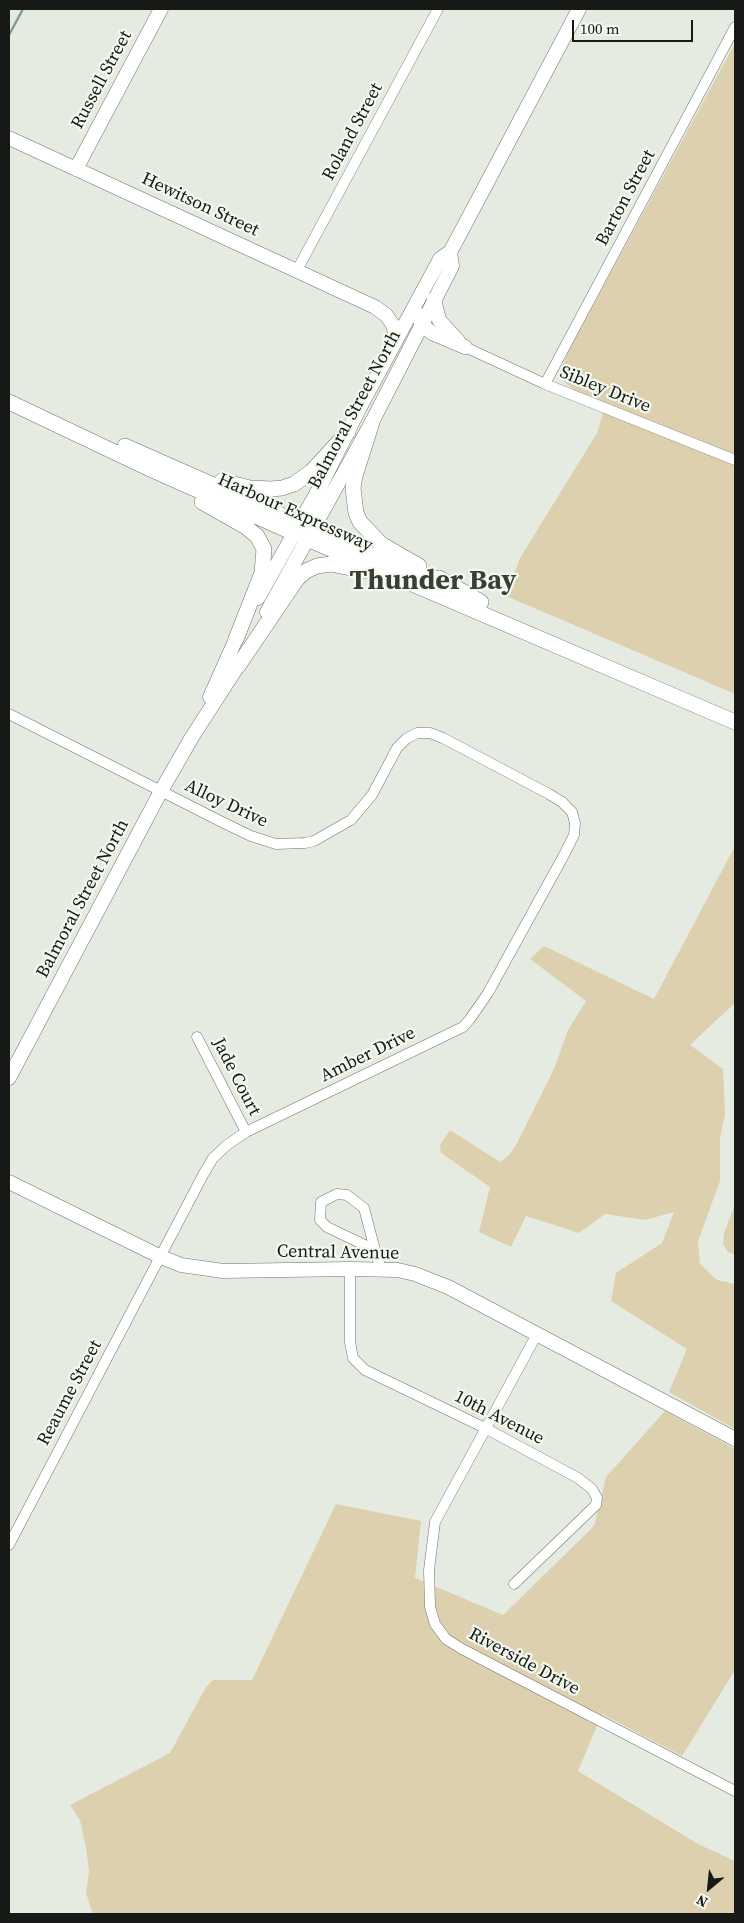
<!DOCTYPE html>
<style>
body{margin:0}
#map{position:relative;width:744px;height:1923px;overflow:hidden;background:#e6ebe2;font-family:"Source Serif 4",serif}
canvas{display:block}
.frame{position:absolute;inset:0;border:10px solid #171916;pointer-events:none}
.north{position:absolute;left:684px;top:1863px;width:50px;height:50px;-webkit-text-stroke:4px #f3f9ef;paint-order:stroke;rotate:208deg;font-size:14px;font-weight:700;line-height:20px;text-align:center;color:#171916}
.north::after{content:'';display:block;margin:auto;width:18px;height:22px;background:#171916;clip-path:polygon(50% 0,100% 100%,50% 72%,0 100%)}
.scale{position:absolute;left:572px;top:20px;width:121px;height:22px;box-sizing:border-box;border:2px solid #171916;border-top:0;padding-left:6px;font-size:15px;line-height:18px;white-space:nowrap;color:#171916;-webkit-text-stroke:4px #f3f9ef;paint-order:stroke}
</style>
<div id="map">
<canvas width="744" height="1923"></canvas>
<div class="frame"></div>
<div class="north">N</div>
<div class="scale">100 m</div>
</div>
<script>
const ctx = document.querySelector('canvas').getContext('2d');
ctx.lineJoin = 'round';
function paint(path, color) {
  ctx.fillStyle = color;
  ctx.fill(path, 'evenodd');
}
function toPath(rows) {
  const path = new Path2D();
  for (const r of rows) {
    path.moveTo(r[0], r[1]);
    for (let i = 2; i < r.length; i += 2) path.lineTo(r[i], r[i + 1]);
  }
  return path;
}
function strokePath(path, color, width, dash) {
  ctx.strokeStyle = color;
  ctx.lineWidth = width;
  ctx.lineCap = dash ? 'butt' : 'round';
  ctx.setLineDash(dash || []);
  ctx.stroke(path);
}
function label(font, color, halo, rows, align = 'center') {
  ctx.font = font + ' "Source Serif 4",serif';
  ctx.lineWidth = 4.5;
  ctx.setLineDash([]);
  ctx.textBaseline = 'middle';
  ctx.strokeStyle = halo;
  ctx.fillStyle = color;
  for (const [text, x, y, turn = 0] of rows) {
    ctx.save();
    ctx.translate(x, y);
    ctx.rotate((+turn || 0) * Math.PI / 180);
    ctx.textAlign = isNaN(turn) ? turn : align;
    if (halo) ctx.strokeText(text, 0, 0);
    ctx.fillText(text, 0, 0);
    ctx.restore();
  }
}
paint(toPath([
 [735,43,735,694,506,596,520,558,597,433,603,413,558,377,569,350],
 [735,846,735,1003,690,1045,723,1069,725,1114,720,1138,720,1181,698,1241,700,1264,717,1280,735,1284,735,1429,669,1392,687,1349,611,1301,616,1273,662,1243,674,1212,645,1220,605,1214,579,1233,526,1216,511,1247,479,1232,490,1187,441,1153,440,1145,450,1130,500,1162,509,1155,516,1145,554,1069,568,1030,586,1001,530,959,544,946,654,999],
 [735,1204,735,1255,728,1252,723,1244,724,1233],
 [665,1411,735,1449,735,1670,682,1756,602,1714,578,1771,698,1844,735,1861,735,1914,93,1914,86,1893,89,1871,86,1848,80,1820,70,1805,170,1753,206,1687,213,1680,252,1680,336,1504,421,1521,415,1578,503,1615,594,1526,606,1477]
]), '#ddd0af');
strokePath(toPath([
 [9,35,23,9]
]), '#7f9e93', 2.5);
const street = toPath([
 [297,270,438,9],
 [465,347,545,384,735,460],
 [545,384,735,27],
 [9,714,224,823,251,836,276,844,305,843,314,841,351,820,372,795,397,748,406,739,417,733,430,733,443,738,549,794,562,802,572,812,575,823,574,835,564,855,488,993,470,1019,463,1027,246,1132,227,1145,213,1158,203,1175,9,1545],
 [197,1037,246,1132],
 [375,1250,327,1227,320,1220,321,1202,337,1194,347,1195,364,1208,375,1250,381,1269],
 [350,1269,350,1342,353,1358,365,1370,485,1428,578,1478,592,1489,597,1498,596,1505,514,1584],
 [537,1334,435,1522,429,1570,430,1607,435,1624,446,1639,462,1649,735,1791]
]);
const secondary = toPath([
 [9,138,375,307,386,315,393,325,395,333,395,342],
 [76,169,161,9],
 [446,260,579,9],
 [434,299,439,320,459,342],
 [420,315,421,324,432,333,465,347],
 [258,598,319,489,359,409,440,259,450,252],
 [267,612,372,422,452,266,450,252],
 [210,697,240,630],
 [9,1078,161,791,192,737,243,658],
 [9,1182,161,1257,181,1265,223,1271,350,1269,398,1270,415,1274,448,1287,735,1439]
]);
const primary = toPath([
 [9,402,150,469,307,539,735,722],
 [372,422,355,476,353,488,356,513,360,522,381,544,419,566],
 [125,446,445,587],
 [222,481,250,488,271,489,282,488,294,484,311,472,348,432],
 [202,502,246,527,257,536,264,549,262,573,236,639],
 [439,578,481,602],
 [238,666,297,579,306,571,317,566,331,564,365,571]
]);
strokePath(street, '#6f746c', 11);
strokePath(secondary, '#6f746c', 15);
strokePath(primary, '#6f746c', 16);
strokePath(street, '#fff', 10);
strokePath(secondary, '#fff', 14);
strokePath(primary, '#fff', 15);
label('18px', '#171916', '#f3f9ef', [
 ["Russell Street",102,80,-62],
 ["Roland Street",353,132,-62],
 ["Barton Street",626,198,-62],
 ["Hewitson Street",200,205,25],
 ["Sibley Drive",605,390,22],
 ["Balmoral Street North",355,410,-62],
 ["Harbour Expressway",295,513,24],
 ["Alloy Drive",226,804,25],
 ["Balmoral Street North",83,899,-62],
 ["Amber Drive",368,1055,-26],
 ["Jade Court",236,1077,63],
 ["Central Avenue",338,1253,1],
 ["Reaume Street",70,1393,-62],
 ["10th Avenue",499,1418,27],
 ["Riverside Drive",524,1662,28]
]);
label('bold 28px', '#3a3e37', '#f3f9ef', [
 ["Thunder Bay",433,582]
]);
</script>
